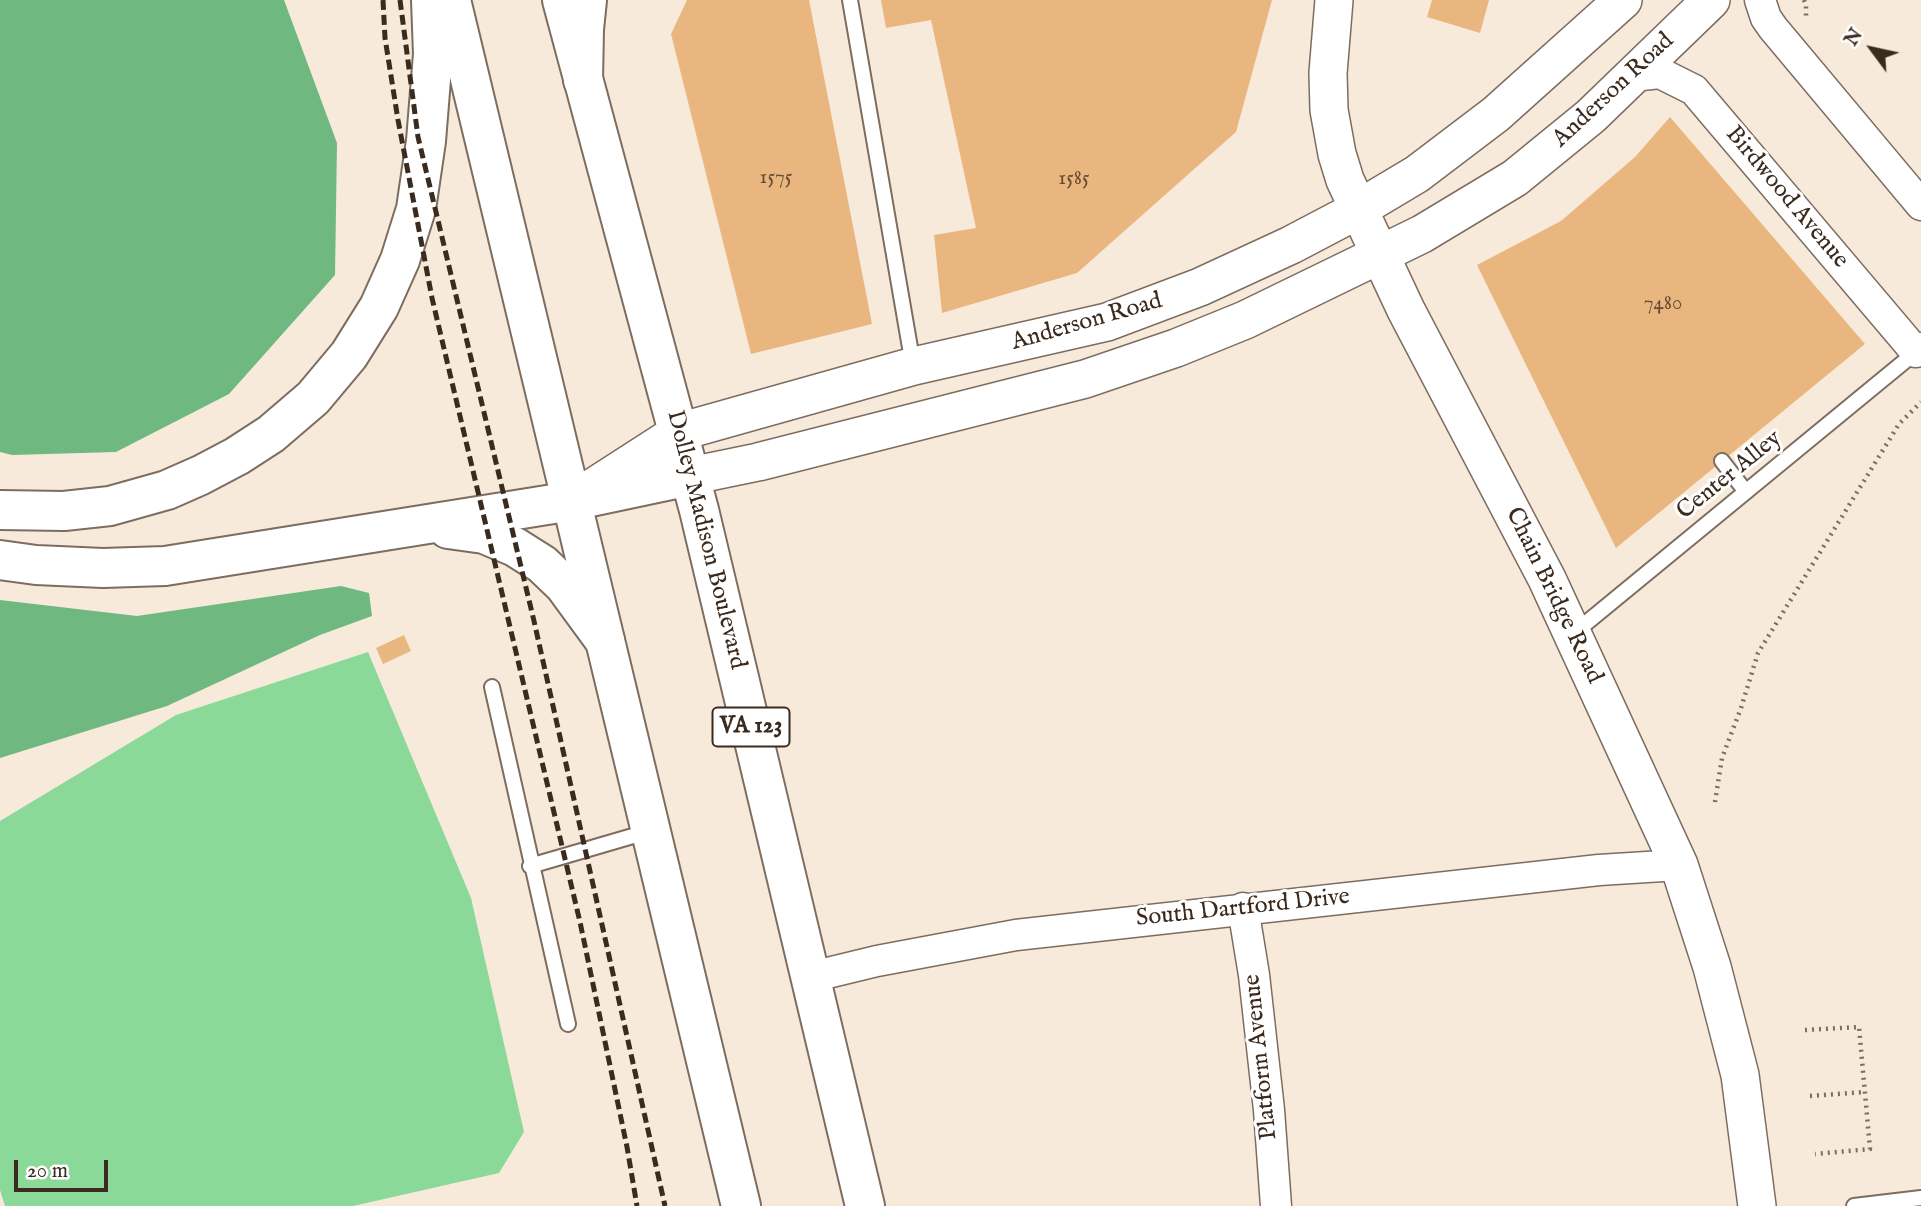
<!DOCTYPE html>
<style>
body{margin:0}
#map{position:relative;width:1921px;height:1206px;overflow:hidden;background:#f8eada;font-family:"IM FELL English",serif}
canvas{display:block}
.north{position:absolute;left:1837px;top:14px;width:70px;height:70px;-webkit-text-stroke:5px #fff;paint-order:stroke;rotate:303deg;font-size:19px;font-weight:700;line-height:28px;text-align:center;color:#3b2a1e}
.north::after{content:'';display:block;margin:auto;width:24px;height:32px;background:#3b2a1e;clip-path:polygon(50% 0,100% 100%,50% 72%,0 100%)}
.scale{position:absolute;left:14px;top:1160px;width:94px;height:32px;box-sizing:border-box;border:4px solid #3b2a1e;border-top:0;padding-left:9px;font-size:21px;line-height:24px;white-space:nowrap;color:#3b2a1e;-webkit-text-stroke:5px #fff;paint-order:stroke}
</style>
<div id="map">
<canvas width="1921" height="1206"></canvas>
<div class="north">N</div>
<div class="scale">20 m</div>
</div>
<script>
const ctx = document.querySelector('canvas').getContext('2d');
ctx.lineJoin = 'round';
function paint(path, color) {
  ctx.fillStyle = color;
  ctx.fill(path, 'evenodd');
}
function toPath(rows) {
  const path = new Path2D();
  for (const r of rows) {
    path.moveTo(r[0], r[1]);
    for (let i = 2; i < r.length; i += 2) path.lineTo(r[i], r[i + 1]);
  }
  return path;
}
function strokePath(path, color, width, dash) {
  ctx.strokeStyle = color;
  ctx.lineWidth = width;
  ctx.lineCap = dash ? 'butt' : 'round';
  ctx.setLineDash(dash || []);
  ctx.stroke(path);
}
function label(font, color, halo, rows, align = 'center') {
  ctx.font = font + ' "IM FELL English",serif';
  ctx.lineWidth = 6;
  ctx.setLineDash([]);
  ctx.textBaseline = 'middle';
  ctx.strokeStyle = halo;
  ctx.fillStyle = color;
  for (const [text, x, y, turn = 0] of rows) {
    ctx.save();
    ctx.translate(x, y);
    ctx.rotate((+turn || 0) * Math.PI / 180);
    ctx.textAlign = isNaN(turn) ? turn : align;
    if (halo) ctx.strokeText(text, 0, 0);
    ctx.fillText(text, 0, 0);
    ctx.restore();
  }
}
paint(toPath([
 [368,652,471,898,524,1132,499,1173,353,1206,5,1206,0,1190,0,821,176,715]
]), '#8ad999');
paint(toPath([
 [0,0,284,0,337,143,335,275,229,394,116,452,12,455,0,452],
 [341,586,369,593,372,616,320,635,167,706,0,758,0,600,137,616]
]), '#6fb981');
paint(toPath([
 [687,0,809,0,872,324,751,354,671,34],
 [881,0,1272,0,1236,132,1077,273,942,313,934,235,976,228,931,20,886,28],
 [1432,0,1489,0,1480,33,1427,17],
 [1670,117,1865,344,1616,548,1477,265,1561,221,1635,157],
 [404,635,411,651,383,664,376,648]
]), '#eab67f');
const service = toPath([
 [850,0,913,365],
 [1722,461,1746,492],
 [1574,633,1916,352],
 [492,687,568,1024],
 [530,866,650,831],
 [1854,1206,1921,1198]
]);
const minor = toPath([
 [1760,0,1766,18,1773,28,1921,205],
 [1632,76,1660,73,1694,90,1916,352,1921,348],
 [1243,908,1254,975,1269,1110,1276,1206],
 [811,977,877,961,1016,935,1599,870,1679,865]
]);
const tertiary = toPath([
 [1334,0,1328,73,1329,110,1337,154,1345,180,1406,310,1547,579,1679,865,1712,967,1740,1075,1757,1206],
 [690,476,758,462,1085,379,1176,348,1245,320,1422,234,1515,178,1591,116,1711,0],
 [575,499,679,432,914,366,1107,322,1200,287,1291,245,1350,214,1417,174,1496,114,1623,0]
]);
const primary = toPath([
 [451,0,741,1206],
 [562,0,699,510,865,1206],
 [572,501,690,476]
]);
const motorway = toPath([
 [583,80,584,29,587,0],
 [0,510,64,511,110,506,167,490,201,475,237,456,271,434,313,398,349,355,379,307,400,260,416,209,426,141,433,54,431,0],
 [448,529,484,534,515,547,542,564,564,585,605,641],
 [0,560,36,565,103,568,165,566,572,501]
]);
strokePath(service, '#7d6d60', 18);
strokePath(minor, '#7d6d60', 33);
strokePath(tertiary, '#7d6d60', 40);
strokePath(primary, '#7d6d60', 42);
strokePath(motorway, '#7d6d60', 42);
strokePath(toPath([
 [1804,0,1806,5,1806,18],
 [1715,802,1722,758,1741,708,1758,653,1899,424,1921,402],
 [1805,1030,1859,1027,1870,1149,1815,1154],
 [1810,1096,1865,1092]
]), '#7d6d60', 4.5, [2, 5]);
strokePath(service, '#fff', 14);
strokePath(minor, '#fff', 30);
strokePath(tertiary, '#fff', 37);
strokePath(primary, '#fff', 38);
strokePath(motorway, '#fff', 38);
strokePath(toPath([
 [383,0,385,38,398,120,432,298,580,922,627,1147,637,1206],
 [400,0,418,137,534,621,665,1206]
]), '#3b2a1e', 5, [10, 5]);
label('21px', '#674d36', null, [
 ["1575",776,179],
 ["1585",1074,180],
 ["7480",1663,305]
]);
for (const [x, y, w] of [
 [751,727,77]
]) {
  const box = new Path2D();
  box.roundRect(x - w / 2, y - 19.5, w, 39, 5);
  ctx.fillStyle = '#fff';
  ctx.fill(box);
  strokePath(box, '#3b2a1e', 2);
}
label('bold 23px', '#3b2a1e', null, [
 ["VA 123",751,727]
]);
label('24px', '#3b2a1e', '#fff', [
 ["Anderson Road",1614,91,-43],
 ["Birdwood Avenue",1786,198,50],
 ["Anderson Road",1087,323,-16],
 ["Center Alley",1730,476,-39],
 ["Dolley Madison Boulevard",705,540,76],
 ["Chain Bridge Road",1553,596,64],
 ["South Dartford Drive",1243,909,-6],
 ["Platform Avenue",1262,1057,-96]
]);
</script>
